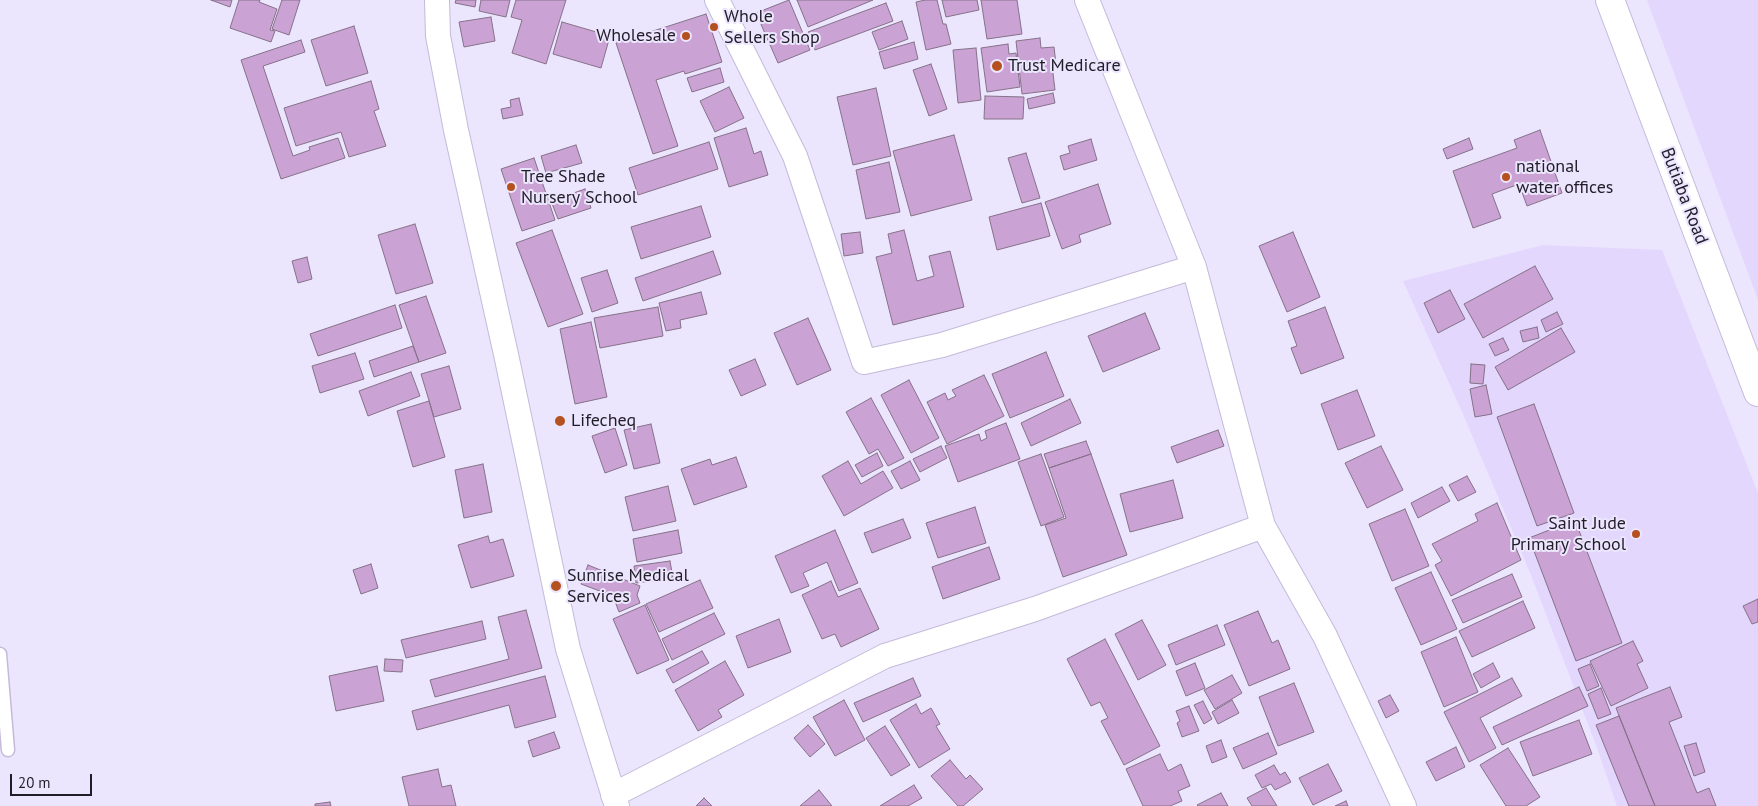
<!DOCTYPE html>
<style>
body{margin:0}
#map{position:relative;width:1758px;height:806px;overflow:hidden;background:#ece5fe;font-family:"PT Sans",sans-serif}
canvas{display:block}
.scale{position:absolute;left:10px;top:774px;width:82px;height:22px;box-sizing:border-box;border:2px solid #201d27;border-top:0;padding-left:6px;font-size:15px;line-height:18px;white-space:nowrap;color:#201d27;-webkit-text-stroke:4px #ece5fe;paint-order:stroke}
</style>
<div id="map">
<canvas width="1758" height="806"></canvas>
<div class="scale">20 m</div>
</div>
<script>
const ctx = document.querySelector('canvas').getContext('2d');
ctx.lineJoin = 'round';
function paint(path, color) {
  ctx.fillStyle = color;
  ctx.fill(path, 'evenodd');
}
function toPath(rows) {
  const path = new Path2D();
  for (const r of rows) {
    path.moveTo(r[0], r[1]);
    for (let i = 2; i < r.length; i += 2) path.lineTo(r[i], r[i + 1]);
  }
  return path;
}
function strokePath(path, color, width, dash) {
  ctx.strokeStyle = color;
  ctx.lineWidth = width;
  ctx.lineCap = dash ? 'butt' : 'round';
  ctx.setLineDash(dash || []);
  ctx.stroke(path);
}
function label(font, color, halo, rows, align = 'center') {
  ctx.font = font + ' "PT Sans",sans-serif';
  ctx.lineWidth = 4;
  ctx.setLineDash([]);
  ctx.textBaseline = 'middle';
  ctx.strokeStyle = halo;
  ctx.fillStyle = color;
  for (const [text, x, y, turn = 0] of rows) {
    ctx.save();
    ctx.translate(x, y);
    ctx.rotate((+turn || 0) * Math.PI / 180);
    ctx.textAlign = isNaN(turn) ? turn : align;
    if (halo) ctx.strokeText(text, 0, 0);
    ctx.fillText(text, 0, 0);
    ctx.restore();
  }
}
paint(toPath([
 [1647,0,1758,0,1758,300],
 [1543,245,1662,250,1758,493,1758,806,1617,806,1596,745,1531,575,1463,414,1403,281]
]), '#e3d7fd');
const building = toPath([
 [211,0,232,0,230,7,211,0],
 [239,0,260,0,259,2,277,9,270,30,275,31,271,42,230,28,239,0],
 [282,0,300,0,289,35,272,29,282,0],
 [456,0,476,0,475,7,455,3,456,0],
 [481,0,510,0,506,17,479,11,481,0],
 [516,0,566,0,546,64,512,53,522,20,511,17,516,0],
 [789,0,810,50,778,63,756,13,789,0],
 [797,0,873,0,808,27,797,0],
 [925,0,937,0,943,24,946,24,951,44,926,50,916,2,925,0],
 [942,0,977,0,979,10,946,17,942,0],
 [981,0,1017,0,1022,34,987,39,981,0],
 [886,3,893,21,815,50,808,32,886,3],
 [706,14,722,62,685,74,684,71,656,80,678,146,653,154,616,43,706,14],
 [491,17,495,41,464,47,459,22,491,17],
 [902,21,908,39,879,50,872,32,902,21],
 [562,22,610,36,601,68,553,54,562,22],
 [354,26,368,73,326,86,311,40,354,26],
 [1040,38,1041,48,1054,47,1056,64,1052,65,1055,90,1022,94,1016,41,1040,38],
 [301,40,305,52,263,66,293,156,310,150,309,147,338,138,345,158,281,179,241,60,301,40],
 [914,42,918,59,884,69,879,52,914,42],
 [1008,44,1009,54,1016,53,1020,87,987,92,981,48,1008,44],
 [976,48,981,100,958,103,953,50,976,48],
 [931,64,947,109,929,116,913,70,931,64],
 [720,68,724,82,692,92,687,78,720,68],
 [371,81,379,109,374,111,386,146,349,157,341,132,296,146,284,108,371,81],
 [729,87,744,118,715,132,700,101,729,87],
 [876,88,891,156,853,165,837,97,876,88],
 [1053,93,1055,103,1029,109,1027,99,1053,93],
 [985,96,1024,97,1023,119,984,119,985,96],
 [519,98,523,115,503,119,501,109,511,107,510,100,519,98],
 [746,128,754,154,761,151,768,175,729,187,714,138,746,128],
 [1540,130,1562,193,1527,206,1519,184,1492,194,1501,218,1473,228,1453,171,1517,148,1514,140,1540,130],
 [954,135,972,200,911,216,893,151,954,135],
 [1469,138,1473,149,1447,159,1443,149,1469,138],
 [1091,139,1097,160,1064,170,1060,156,1070,153,1068,146,1091,139],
 [709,142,718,169,638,195,629,168,709,142],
 [576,145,582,163,546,173,541,156,576,145],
 [1026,153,1040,198,1022,203,1008,158,1026,153],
 [534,158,555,220,522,231,501,169,534,158],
 [889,162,900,212,866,219,856,170,889,162],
 [1098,184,1111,224,1079,235,1081,242,1062,249,1045,202,1098,184],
 [585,189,591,208,558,219,551,201,585,189],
 [1041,203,1050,236,997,250,989,217,1041,203],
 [701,206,711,237,641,259,631,227,701,206],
 [415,224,433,283,396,294,378,235,415,224],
 [552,230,583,314,548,327,516,243,552,230],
 [904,230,917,281,934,276,929,256,950,251,964,307,893,325,876,257,892,253,888,234,904,230],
 [860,232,863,253,844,256,841,234,860,232],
 [1293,232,1320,297,1287,312,1259,246,1293,232],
 [713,251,721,274,643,301,635,278,713,251],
 [307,257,312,279,298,283,292,261,307,257],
 [1535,266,1553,299,1483,338,1464,304,1535,266],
 [607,270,618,303,592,312,581,278,607,270],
 [1450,290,1465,319,1438,333,1424,303,1450,290],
 [701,292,707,314,680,320,681,328,666,331,659,303,701,292],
 [426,296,446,353,419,362,399,305,426,296],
 [395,305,402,328,318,356,310,334,395,305],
 [658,307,663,336,600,348,594,318,658,307],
 [1325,307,1344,358,1301,374,1291,348,1297,346,1288,321,1325,307],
 [1557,312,1563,324,1546,332,1541,320,1557,312],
 [1145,313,1160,349,1103,372,1088,336,1145,313],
 [808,318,831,370,797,385,774,333,808,318],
 [591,322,607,397,575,404,560,329,591,322],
 [1537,327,1539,338,1523,342,1520,331,1537,327],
 [1561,328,1575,352,1508,390,1495,367,1561,328],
 [1503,338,1509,350,1495,356,1489,344,1503,338],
 [413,346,419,362,374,377,369,361,413,346],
 [1046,352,1064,396,1010,418,992,374,1046,352],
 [355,353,364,379,320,393,312,366,355,353],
 [755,359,766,385,741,396,729,370,755,359],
 [1471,364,1485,365,1483,384,1470,383,1471,364],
 [449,366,461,409,434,417,421,374,449,366],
 [411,372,420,396,368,416,359,391,411,372],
 [984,375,1004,416,947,444,927,402,945,393,948,400,956,396,952,390,984,375],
 [909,380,939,438,911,453,881,395,909,380],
 [1486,385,1492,414,1475,417,1470,389,1486,385],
 [1357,390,1375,436,1338,450,1321,404,1357,390],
 [871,398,904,458,888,466,878,449,869,454,846,412,871,398],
 [1070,399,1081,423,1031,446,1021,423,1070,399],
 [429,401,445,457,413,467,397,411,429,401],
 [1534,404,1574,513,1537,526,1497,417,1534,404],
 [1006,423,1020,459,958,482,945,446,979,434,981,441,987,438,985,431,1006,423],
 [651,424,660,463,634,469,624,430,651,424],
 [615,428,627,465,605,473,592,436,615,428],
 [1218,430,1224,446,1177,463,1171,447,1218,430],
 [1086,441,1091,454,1049,468,1044,454,1086,441],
 [941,446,947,458,920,472,913,459,941,446],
 [1381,446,1403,490,1367,508,1345,463,1381,446],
 [877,453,883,466,862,477,855,465,877,453],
 [1041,454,1064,517,1041,526,1018,462,1041,454],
 [1091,454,1127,555,1063,577,1045,525,1066,518,1049,468,1091,454],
 [736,457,747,487,694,505,681,469,710,459,712,465,736,457],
 [848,461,861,484,883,471,893,488,844,516,822,476,848,461],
 [910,461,920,480,901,489,891,471,910,461],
 [483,464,492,512,464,518,455,470,483,464],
 [1467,476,1476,492,1458,501,1449,485,1467,476],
 [1173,480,1183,518,1130,532,1120,494,1173,480],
 [668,486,676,521,633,531,625,497,668,486],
 [1442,487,1450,501,1418,518,1411,503,1442,487],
 [1497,503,1521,560,1451,596,1435,565,1442,561,1432,544,1478,521,1475,514,1497,503],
 [975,507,986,543,938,558,926,523,975,507],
 [1405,509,1429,566,1392,581,1369,524,1405,509],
 [903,519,911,538,872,553,864,533,903,519],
 [1575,520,1622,643,1576,661,1529,538,1575,520],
 [678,530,682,553,637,562,633,539,678,530],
 [835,530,858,583,839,591,827,562,803,573,809,586,791,593,775,556,835,530],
 [488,536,490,543,503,539,514,576,471,588,458,545,488,536],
 [989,547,1000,579,943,599,932,567,989,547],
 [670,561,673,578,636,583,634,566,670,561],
 [371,564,378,588,361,594,353,570,371,564],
 [588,565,640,586,637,595,640,603,619,612,613,596,581,584,588,565],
 [1431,572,1457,629,1421,645,1395,588,1431,572],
 [1512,574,1522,597,1463,623,1452,600,1512,574],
 [700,580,713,608,659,632,646,604,700,580],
 [831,581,838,597,860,588,879,629,841,647,835,634,822,639,802,595,831,581],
 [1758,599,1758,622,1752,624,1743,606,1758,599],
 [1523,601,1535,628,1472,657,1459,631,1523,601],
 [645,605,669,660,637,674,613,619,645,605],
 [526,610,542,668,435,697,430,680,509,659,498,617,526,610],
 [1258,611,1272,643,1278,640,1290,669,1249,686,1224,625,1258,611],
 [714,613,725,634,672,660,662,639,714,613],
 [779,619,791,652,748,668,736,636,779,619],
 [1142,620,1166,665,1138,680,1115,634,1142,620],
 [482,621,486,639,406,658,401,640,482,621],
 [1217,625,1225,645,1176,665,1168,645,1217,625],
 [1456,637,1478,692,1444,707,1421,652,1456,637],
 [1105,639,1160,746,1124,765,1101,721,1108,718,1100,702,1091,706,1067,659,1105,639],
 [1633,641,1643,661,1637,664,1648,688,1611,706,1590,661,1633,641],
 [702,651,709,663,673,683,666,670,702,651],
 [385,659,403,660,402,672,384,671,385,659],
 [725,661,744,695,718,710,722,717,698,731,675,690,725,661],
 [1195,663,1205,688,1186,696,1176,671,1195,663],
 [1493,663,1500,677,1481,688,1473,674,1493,663],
 [1590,664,1599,686,1587,691,1578,669,1590,664],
 [377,666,384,701,336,711,329,676,377,666],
 [1232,675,1242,693,1215,709,1204,690,1232,675],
 [545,676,556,717,515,728,509,705,417,730,412,711,545,676],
 [913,678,921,696,863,722,854,703,913,678],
 [1512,678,1522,696,1480,718,1496,748,1469,762,1444,712,1512,678],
 [1294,683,1314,732,1278,746,1259,697,1294,683],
 [1579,687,1588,706,1502,745,1493,727,1579,687],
 [1670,687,1682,717,1669,722,1697,793,1709,788,1716,806,1655,806,1616,708,1670,687],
 [1601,688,1611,714,1598,719,1588,694,1601,688],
 [1390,695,1399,711,1386,718,1378,701,1390,695],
 [844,700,865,740,835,756,813,717,844,700],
 [1232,700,1239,713,1218,724,1212,712,1232,700],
 [1203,701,1212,719,1204,724,1194,705,1203,701],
 [916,704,921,714,931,708,940,724,936,726,950,749,919,768,890,720,916,704],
 [1189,706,1199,731,1182,737,1177,723,1180,721,1176,711,1189,706],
 [1619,716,1655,806,1629,806,1596,725,1619,716],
 [1579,720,1592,754,1533,776,1520,742,1579,720],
 [808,725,825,744,810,757,794,738,808,725],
 [885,726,910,765,891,776,866,738,885,726],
 [554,732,560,748,533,757,528,741,554,732],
 [1268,733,1277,754,1243,769,1233,748,1268,733],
 [1221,740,1227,757,1212,763,1206,746,1221,740],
 [1696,743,1705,772,1694,776,1684,746,1696,743],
 [1456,747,1465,767,1436,781,1426,762,1456,747],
 [1508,748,1540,797,1526,806,1506,806,1480,765,1508,748],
 [1160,754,1168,771,1181,764,1190,786,1178,791,1182,801,1170,806,1143,806,1126,769,1160,754],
 [950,760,966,779,970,775,983,789,963,806,958,806,931,776,950,760],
 [1328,764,1342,791,1313,805,1299,778,1328,764],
 [1274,765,1280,775,1285,772,1291,782,1275,790,1271,784,1262,788,1255,775,1274,765],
 [438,769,442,787,451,785,456,806,409,806,402,777,438,769],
 [914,785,922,798,908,806,880,806,914,785],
 [1266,788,1277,806,1252,806,1247,798,1266,788],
 [819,790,832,806,800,806,819,790],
 [1221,793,1228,806,1198,806,1197,805,1221,793],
 [704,798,712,806,696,806,704,798],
 [1346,801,1348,806,1335,806,1346,801],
 [330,802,331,806,315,806,315,804,330,802]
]);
paint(building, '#caa2d3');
strokePath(building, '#857289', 1);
const lane = toPath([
 [0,654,8,750]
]);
const street = toPath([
 [437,0,438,36,456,130,507,359,568,649,617,806],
 [717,0,795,156,864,362,942,345,1194,267],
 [1087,0,1194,267,1263,526,1325,636,1404,806],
 [613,795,885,656,1035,609,1263,526]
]);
const primary = toPath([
 [1610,0,1758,392]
]);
strokePath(lane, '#c3bbd8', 15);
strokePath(street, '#c3bbd8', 26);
strokePath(primary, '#c3bbd8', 30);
strokePath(lane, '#fff', 12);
strokePath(street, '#fff', 24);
strokePath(primary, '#fff', 28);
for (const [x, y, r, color] of [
 [714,27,5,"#b5501f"],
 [686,36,5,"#b5501f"],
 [997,66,6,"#b5501f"],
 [1506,177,5,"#b5501f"],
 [511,187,5,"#b5501f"],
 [560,421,6,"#b5501f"],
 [1636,534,5,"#b5501f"],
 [556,586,6,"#b5501f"]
]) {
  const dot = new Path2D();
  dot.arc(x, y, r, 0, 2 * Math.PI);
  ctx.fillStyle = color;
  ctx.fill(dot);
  strokePath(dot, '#ece5fe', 2);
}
label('18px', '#201d27', '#ece5fe', [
 ["Whole",724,17],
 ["Sellers Shop",724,38],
 ["Wholesale",676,36,"right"],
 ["Trust Medicare",1008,66],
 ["national",1516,167],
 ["water offices",1516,188],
 ["Tree Shade",521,177],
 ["Nursery School",521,198],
 ["Lifecheq",571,421],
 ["Saint Jude",1626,524,"right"],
 ["Primary School",1626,545,"right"],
 ["Sunrise Medical",567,576],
 ["Services",567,597]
], 'left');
label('18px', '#201d27', '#ece5fe', [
 ["Butiaba Road",1684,196,69]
]);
</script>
